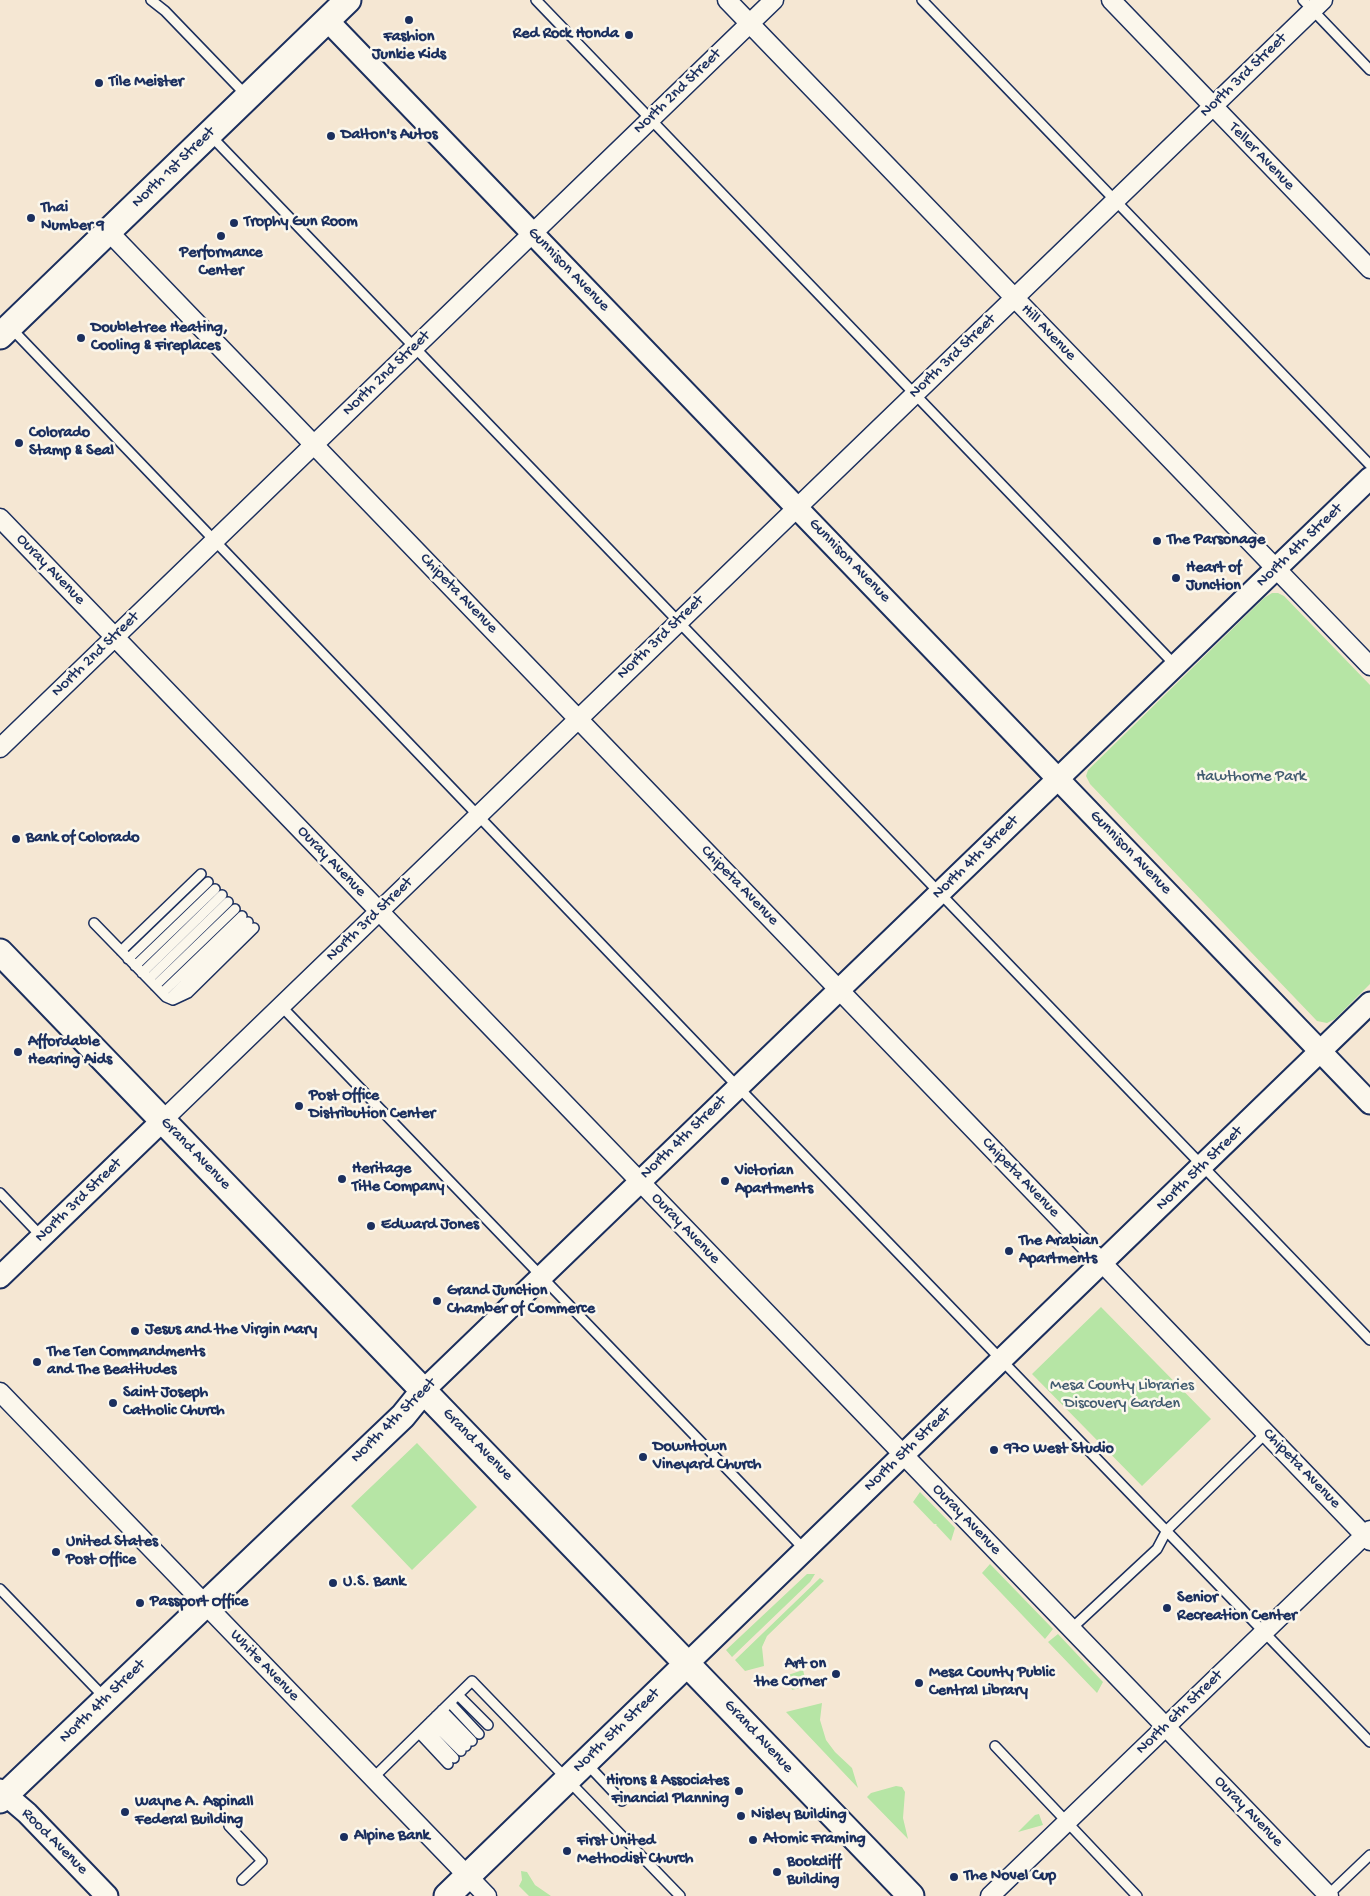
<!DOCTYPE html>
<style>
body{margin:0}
canvas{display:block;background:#f5e7d3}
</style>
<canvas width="1370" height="1896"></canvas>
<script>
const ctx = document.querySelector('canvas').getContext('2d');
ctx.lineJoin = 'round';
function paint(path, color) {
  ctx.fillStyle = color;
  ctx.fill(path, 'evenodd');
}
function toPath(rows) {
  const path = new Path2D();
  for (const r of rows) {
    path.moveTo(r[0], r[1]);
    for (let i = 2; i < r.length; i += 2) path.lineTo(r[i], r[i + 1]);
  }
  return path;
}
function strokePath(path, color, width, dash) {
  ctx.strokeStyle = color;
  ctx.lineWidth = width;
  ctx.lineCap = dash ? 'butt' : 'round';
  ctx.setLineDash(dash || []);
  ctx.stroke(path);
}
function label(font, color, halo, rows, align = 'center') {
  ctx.font = font + ' "Gochi Hand",sans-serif';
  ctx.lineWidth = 5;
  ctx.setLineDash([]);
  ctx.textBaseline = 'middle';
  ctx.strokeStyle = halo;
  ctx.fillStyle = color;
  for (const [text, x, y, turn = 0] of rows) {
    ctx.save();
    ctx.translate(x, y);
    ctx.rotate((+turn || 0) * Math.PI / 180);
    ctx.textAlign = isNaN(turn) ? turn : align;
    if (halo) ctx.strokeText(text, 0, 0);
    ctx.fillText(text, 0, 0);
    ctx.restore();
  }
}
paint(toPath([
 [1272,593,1278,593,1284,596,1370,685,1370,984,1335,1019,1327,1023,1317,1021,1090,784,1086,776,1088,770,1264,598],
 [1101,1307,1211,1419,1142,1486,1032,1374],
 [417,1443,477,1507,412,1570,351,1506],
 [920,1492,955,1528,951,1541,936,1525,937,1524,934,1524,913,1502],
 [990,1564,1053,1629,1045,1639,982,1573],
 [807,1574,815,1574,810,1582,732,1657,726,1650],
 [820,1578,824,1581,767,1636,762,1647,764,1666,745,1671,735,1660],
 [1058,1634,1103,1682,1097,1693,1048,1642],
 [803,1670,807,1686,792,1690,788,1675],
 [822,1703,820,1720,826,1740,835,1752,852,1768,858,1788,786,1712],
 [896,1786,902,1787,905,1792,903,1818,908,1839,867,1797,871,1793],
 [1039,1814,1043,1825,1018,1832,1035,1815],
 [521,1871,527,1872,535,1885,551,1896,529,1896,519,1886,522,1880]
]), '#b6e5a5');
const service = toPath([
 [151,0,165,11,246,95],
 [536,0,1176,666],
 [922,0,1370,465],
 [1303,0,1370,70],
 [210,135,1370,1340],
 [10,327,738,1087,1370,1742],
 [94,923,166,997,173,1000,188,993,254,928],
 [121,951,201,874],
 [128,959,208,882],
 [135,966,215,889],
 [142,973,222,895],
 [149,979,228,902],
 [155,986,235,909],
 [162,993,242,916],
 [170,998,248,922],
 [281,1006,805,1550],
 [0,1193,41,1236],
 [0,1589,104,1697],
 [1071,1629,1157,1549,1167,1530,1266,1433],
 [458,1695,488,1725],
 [450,1703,479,1734],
 [442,1710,472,1741],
 [436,1716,466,1746],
 [431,1721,461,1751],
 [425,1727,454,1758],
 [419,1733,448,1764],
 [995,1746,1137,1896],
 [586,1763,622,1801],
 [373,1778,472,1681,680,1896],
 [229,1826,262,1861,242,1880],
 [1327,1896,1370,1855]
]);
const minor = toPath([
 [727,0,1370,666],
 [1111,0,1370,269],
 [108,231,1370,1541],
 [0,518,1329,1896],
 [0,748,774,0],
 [163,1120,1323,0],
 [0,1392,487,1896],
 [990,1896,1370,1530]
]);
const tertiary = toPath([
 [327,20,1370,1103],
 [0,1277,163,1120],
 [424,1390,1370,478],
 [688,1663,1370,1003],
 [0,1790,27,1813,107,1896]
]);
const secondary = toPath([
 [0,336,348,0],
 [0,952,911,1896],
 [0,1800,403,1416,424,1390],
 [447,1896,688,1663]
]);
strokePath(service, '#1b2f5e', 12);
strokePath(minor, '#1b2f5e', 21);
strokePath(tertiary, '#1b2f5e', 25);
strokePath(secondary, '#1b2f5e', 29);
strokePath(service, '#fbf7ec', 9);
strokePath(minor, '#fbf7ec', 18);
strokePath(tertiary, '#fbf7ec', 21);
strokePath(secondary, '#fbf7ec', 25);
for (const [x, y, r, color] of [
 [409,20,5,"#1b2f5e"],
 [629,35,5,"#1b2f5e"],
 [99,83,5,"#1b2f5e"],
 [331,136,5,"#1b2f5e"],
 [31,218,5,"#1b2f5e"],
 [234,223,5,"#1b2f5e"],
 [221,236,5,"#1b2f5e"],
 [81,338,5,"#1b2f5e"],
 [19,443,5,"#1b2f5e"],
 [1157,541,5,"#1b2f5e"],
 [1176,578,5,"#1b2f5e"],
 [16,839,5,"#1b2f5e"],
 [18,1052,5,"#1b2f5e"],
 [299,1106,5,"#1b2f5e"],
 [342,1179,5,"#1b2f5e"],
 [725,1181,5,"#1b2f5e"],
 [371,1226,5,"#1b2f5e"],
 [1009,1251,5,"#1b2f5e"],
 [437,1301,5,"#1b2f5e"],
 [135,1331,5,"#1b2f5e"],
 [37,1362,5,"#1b2f5e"],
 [113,1403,5,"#1b2f5e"],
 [994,1450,5,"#1b2f5e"],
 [643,1457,5,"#1b2f5e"],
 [56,1552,5,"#1b2f5e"],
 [333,1583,5,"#1b2f5e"],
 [140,1603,5,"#1b2f5e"],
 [1167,1608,5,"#1b2f5e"],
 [836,1674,5,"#1b2f5e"],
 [919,1683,5,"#1b2f5e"],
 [739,1791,5,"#1b2f5e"],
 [125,1812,5,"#1b2f5e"],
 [741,1816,5,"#1b2f5e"],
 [344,1837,5,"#1b2f5e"],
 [753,1840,5,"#1b2f5e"],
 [567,1851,5,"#1b2f5e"],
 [777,1872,5,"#1b2f5e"],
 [954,1877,5,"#1b2f5e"]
]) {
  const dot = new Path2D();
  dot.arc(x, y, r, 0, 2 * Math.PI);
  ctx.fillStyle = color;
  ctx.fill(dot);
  strokePath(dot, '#fbf7ec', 2);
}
label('bold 16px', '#1b2f5e', '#fbf7ec', [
 ["Red Rock Honda",619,35,"right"],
 ["Fashion",409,38,"center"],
 ["Junkie Kids",409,56,"center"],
 ["Tile Meister",109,83],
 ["Dalton's Autos",341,136],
 ["Thai",41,209],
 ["Number 9",41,227],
 ["Trophy Gun Room",244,223],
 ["Performance",221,254,"center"],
 ["Center",221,272,"center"],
 ["Doubletree Heating,",91,329],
 ["Cooling & Fireplaces",91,347],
 ["Colorado",29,434],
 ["Stamp & Seal",29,452],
 ["The Parsonage",1167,541],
 ["Heart of",1186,569],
 ["Junction",1186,587],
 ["Bank of Colorado",26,839],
 ["Affordable",28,1043],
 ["Hearing Aids",28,1061],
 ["Post Office",309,1097],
 ["Distribution Center",309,1115],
 ["Heritage",352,1170],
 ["Title Company",352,1188],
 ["Victorian",735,1172],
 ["Apartments",735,1190],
 ["Edward Jones",381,1226],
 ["The Arabian",1019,1242],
 ["Apartments",1019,1260],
 ["Grand Junction",447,1292],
 ["Chamber of Commerce",447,1310],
 ["Jesus and the Virgin Mary",145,1331],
 ["The Ten Commandments",47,1353],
 ["and The Beatitudes",47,1371],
 ["Saint Joseph",123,1394],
 ["Catholic Church",123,1412],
 ["Downtown",653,1448],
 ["Vineyard Church",653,1466],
 ["970 West Studio",1004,1450],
 ["United States",66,1543],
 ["Post Office",66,1561],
 ["U.S. Bank",343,1583],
 ["Senior",1177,1599],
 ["Recreation Center",1177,1617],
 ["Passport Office",150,1603],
 ["Art on",826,1665,"right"],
 ["the Corner",826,1683,"right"],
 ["Mesa County Public",929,1674],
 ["Central Library",929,1692],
 ["Hirons & Associates",729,1782,"right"],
 ["Financial Planning",729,1800,"right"],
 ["Wayne A. Aspinall",135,1803],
 ["Federal Building",135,1821],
 ["Nisley Building",751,1816],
 ["Alpine Bank",354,1837],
 ["Atomic Framing",763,1840],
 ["First United",577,1842],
 ["Methodist Church",577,1860],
 ["Bookcliff",787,1863],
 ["Building",787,1881],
 ["The Novel Cup",964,1877]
], 'left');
label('16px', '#1b2f5e', '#fbf7ec', [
 ["North 3rd Street",1244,76,-44],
 ["North 2nd Street",678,92,-44],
 ["Teller Avenue",1261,157,46],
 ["North 1st Street",174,168,-44],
 ["Gunnison Avenue",568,270,46],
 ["Hill Avenue",1048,333,46],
 ["North 3rd Street",953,357,-44],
 ["North 2nd Street",387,374,-44],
 ["North 4th Street",1300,546,-44],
 ["Gunnison Avenue",849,561,46],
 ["Ouray Avenue",50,570,46],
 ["Chipeta Avenue",458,594,46],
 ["North 3rd Street",661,638,-44],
 ["North 2nd Street",96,655,-44],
 ["Gunnison Avenue",1130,853,46],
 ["North 4th Street",976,858,-44],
 ["Ouray Avenue",331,862,46],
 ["Chipeta Avenue",739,886,46],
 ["North 3rd Street",370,920,-44],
 ["North 4th Street",684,1138,-44],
 ["Grand Avenue",195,1154,46],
 ["North 5th Street",1200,1169,-44],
 ["Chipeta Avenue",1020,1178,46],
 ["North 3rd Street",79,1201,-44],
 ["Ouray Avenue",685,1229,46],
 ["North 4th Street",394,1421,-45],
 ["Grand Avenue",477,1445,46],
 ["North 5th Street",908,1450,-44],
 ["Chipeta Avenue",1301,1469,46],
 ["Ouray Avenue",966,1520,46],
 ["White Avenue",264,1666,46],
 ["North 4th Street",103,1702,-44],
 ["North 6th Street",1180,1713,-44],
 ["North 5th Street",617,1731,-44],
 ["Grand Avenue",758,1737,47],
 ["Ouray Avenue",1248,1812,46],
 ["Rood Avenue",54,1842,45]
]);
label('16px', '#425c70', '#fbf7ec', [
 ["Hawthorne Park",1251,778],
 ["Mesa County Libraries",1122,1387],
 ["Discovery Garden",1122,1405]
]);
</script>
